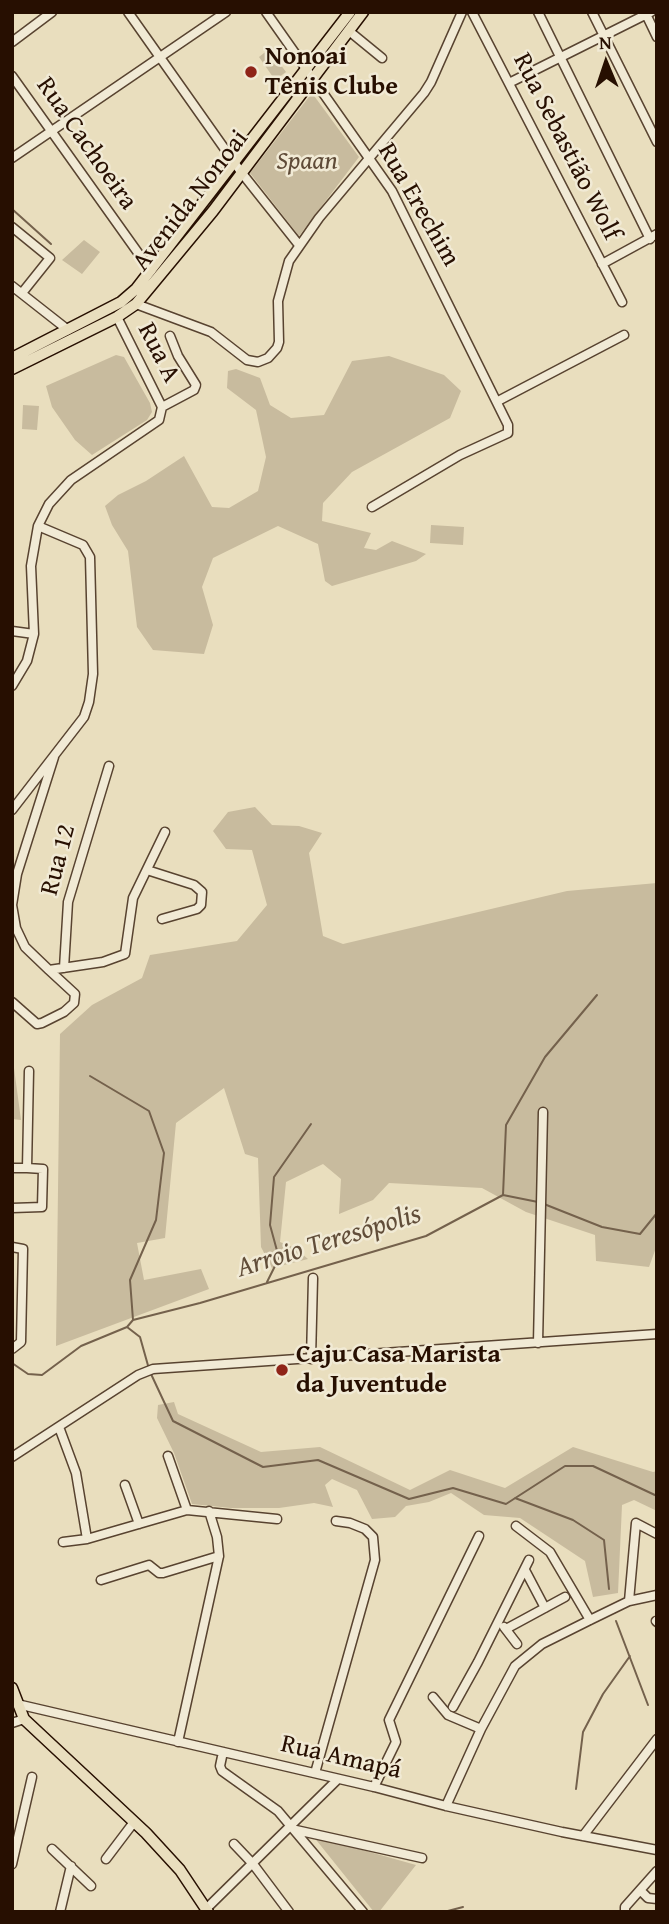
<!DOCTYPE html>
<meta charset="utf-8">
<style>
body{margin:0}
#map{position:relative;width:669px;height:1924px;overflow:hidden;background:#e9debe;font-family:"Gentium Book Plus",serif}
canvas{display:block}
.frame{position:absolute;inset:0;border:14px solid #270f01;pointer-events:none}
.north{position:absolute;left:571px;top:28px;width:70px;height:70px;-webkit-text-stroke:5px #f1ead5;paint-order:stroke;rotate:358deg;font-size:19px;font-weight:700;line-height:28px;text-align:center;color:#270f01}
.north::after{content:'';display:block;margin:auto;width:24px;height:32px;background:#270f01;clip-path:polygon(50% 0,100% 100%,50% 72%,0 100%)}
</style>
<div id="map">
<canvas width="669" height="1924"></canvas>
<div class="frame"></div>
<div class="north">N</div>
</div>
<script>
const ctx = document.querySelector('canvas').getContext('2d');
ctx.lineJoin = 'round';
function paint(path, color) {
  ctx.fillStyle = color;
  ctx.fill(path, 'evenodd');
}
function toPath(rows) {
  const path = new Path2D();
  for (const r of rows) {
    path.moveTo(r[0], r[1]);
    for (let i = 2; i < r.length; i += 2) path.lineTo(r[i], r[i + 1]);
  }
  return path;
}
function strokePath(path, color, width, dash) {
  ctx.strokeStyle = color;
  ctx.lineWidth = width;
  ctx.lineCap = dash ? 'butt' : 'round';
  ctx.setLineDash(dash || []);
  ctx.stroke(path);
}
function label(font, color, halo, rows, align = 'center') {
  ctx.font = font + ' "Gentium Book Plus",serif';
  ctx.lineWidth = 5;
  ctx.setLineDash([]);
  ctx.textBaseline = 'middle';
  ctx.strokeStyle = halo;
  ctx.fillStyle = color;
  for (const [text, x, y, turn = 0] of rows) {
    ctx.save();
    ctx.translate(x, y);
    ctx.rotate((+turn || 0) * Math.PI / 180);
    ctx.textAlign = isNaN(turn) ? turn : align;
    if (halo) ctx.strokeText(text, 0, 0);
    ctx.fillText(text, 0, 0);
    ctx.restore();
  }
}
paint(toPath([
 [269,49,286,72,275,80,259,57],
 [312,93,359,157,299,236,250,173],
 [84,240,100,252,82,274,62,260],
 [116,355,124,357,150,403,152,412,147,420,92,455,75,440,52,407,46,386],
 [389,356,444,375,461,391,450,418,352,472,323,503,322,521,371,533,364,548,376,550,392,541,426,554,416,561,332,586,325,581,318,544,278,526,213,558,202,587,213,625,204,654,153,650,137,627,128,551,112,525,105,506,118,495,146,481,184,456,212,507,229,508,258,491,266,457,256,410,227,388,228,371,236,369,260,378,270,405,291,418,324,415,352,361],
 [23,405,39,406,37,430,22,429],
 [431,525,464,527,463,545,430,543],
 [255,807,272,825,299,826,322,833,309,853,323,936,343,944,567,891,657,883,657,1245,649,1267,596,1261,595,1235,526,1212,482,1188,389,1183,373,1200,339,1214,341,1179,323,1164,286,1182,280,1242,295,1248,308,1259,272,1268,261,1247,258,1158,245,1154,224,1088,176,1123,165,1238,137,1243,144,1280,201,1269,209,1289,56,1346,60,1034,92,1005,142,978,150,955,237,941,267,905,252,850,226,849,213,831,228,812],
 [14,1068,21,1120,12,1119],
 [174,1402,178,1414,261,1452,320,1447,410,1490,450,1470,505,1488,573,1447,653,1472,657,1471,657,1511,634,1500,622,1505,618,1593,593,1597,585,1561,520,1518,484,1515,451,1493,429,1502,406,1506,395,1517,372,1519,357,1490,332,1479,325,1485,333,1507,314,1503,279,1508,231,1508,192,1504,174,1453,157,1418,158,1405],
 [313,1836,416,1865,379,1912,374,1912]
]), '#c8bb9e');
strokePath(toPath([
 [12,209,51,244],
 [90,1076,149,1111,164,1153,156,1220,130,1280,133,1320],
 [503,1195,506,1125,545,1057,597,995],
 [544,1204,602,1227,640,1234,657,1213],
 [267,1282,279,1258,270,1225,274,1177,311,1124],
 [127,1327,140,1337,149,1369],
 [12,1363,28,1374,42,1375,81,1346,127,1327,133,1320,200,1303,426,1236,503,1195,538,1202],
 [151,1374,173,1421,263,1467,318,1460,409,1499,453,1488,506,1504,565,1466,593,1466,657,1496],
 [515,1498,573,1520,604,1540,609,1589],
 [616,1621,648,1705],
 [576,1789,583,1732,603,1694,630,1656],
 [444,1912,463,1907]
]), '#74614c', 2);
const minor = toPath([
 [128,12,241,172,299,245],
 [266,12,392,191,508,425,508,433,460,455,372,507],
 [472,12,622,302],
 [538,12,650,239],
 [592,12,657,142],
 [645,12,657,37],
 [349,31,382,58],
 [12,42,52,12],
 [12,76,151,271],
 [509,83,651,12],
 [12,158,226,12],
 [12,227,50,258,22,293],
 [602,264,657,234],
 [12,286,68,330],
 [136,304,211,332,247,360,258,362,268,358,277,348,279,342,278,301,289,261,319,218,424,93,431,82,462,12],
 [117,317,162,407],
 [498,401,624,335],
 [162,407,194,390,196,385,178,356,170,336],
 [12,631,34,634],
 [12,686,27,661,34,634,31,566,38,526,49,504,71,480,159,420,162,407],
 [54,757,17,874,12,905,16,928,25,947,49,970,103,962,125,954,133,898,165,832],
 [12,810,84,717,89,702,93,674,90,557,83,545,38,526],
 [147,870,194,885,202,892,201,905,197,909,162,919],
 [64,968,68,902,109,766],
 [12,1002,37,1024,42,1023,64,1012,74,1003,75,994,49,970],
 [12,1168,27,1168],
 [12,1208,42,1207,43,1169,27,1168,29,1071],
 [12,1247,23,1249,21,1342,12,1349],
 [538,1343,543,1112],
 [311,1359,313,1278],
 [59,1427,76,1473,87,1539],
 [168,1456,187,1510],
 [12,1457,138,1375,153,1369,657,1334],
 [125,1485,139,1524],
 [516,1526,550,1552,590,1620],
 [63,1542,87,1539,187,1510,277,1519],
 [525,1570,545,1608],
 [101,1580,149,1565,159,1573,163,1573,219,1556],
 [629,1601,636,1523,657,1534],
 [656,1621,657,1622],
 [504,1627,517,1644],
 [506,1629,565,1597],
 [433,1697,448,1715,481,1729],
 [17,1704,374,1787,446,1806,562,1832,657,1850],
 [453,1707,478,1662,529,1560],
 [12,1723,24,1719],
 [178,1742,219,1556,217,1537,209,1511],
 [223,1752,220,1766,222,1771,278,1811,363,1912],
 [315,1773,375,1560,373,1537,365,1529,350,1523,336,1521],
 [374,1787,396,1742,389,1720,479,1536],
 [446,1806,481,1729,515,1666,542,1644,590,1620,629,1601,657,1595],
 [296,1830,422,1858],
 [583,1836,657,1739],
 [234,1844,253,1864,289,1912],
 [52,1849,91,1886],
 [106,1859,134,1822],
 [12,1864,32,1777],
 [640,1890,648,1898,657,1899],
 [206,1909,338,1779],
 [60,1912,71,1866],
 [625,1912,625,1907,657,1871]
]);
const major = toPath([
 [12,358,121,302,136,289,350,12],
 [12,369,117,317,136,304,213,211,363,12],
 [12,1688,24,1719,146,1833,180,1870,208,1912]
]);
strokePath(minor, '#584330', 11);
strokePath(major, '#270f01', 13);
strokePath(minor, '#f1ead5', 8);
strokePath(major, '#e9debe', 10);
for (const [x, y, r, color] of [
 [251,72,7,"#8f2418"],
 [282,1370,7,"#8f2418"]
]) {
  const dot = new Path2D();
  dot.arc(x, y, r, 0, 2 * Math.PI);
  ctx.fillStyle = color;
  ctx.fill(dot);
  strokePath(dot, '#f1ead5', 2.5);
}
label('bold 26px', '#270f01', '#f1ead5', [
 ["Nonoai",265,57],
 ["Tênis Clube",265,87],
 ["Caju Casa Marista",296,1355],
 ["da Juventude",296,1385]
], 'left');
label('26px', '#270f01', '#f1ead5', [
 ["Rua Cachoeira",86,144,55],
 ["Rua Sebastião Wolf",566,147,63],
 ["Avenida Nonoai",191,201,-52],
 ["Rua Erechim",418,205,60],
 ["Rua A",158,353,63],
 ["Rua 12",59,860,-75],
 ["Rua Amapá",341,1758,13]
]);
label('italic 26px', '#5f4b38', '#f1ead5', [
 ["Spaan",307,162]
]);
label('italic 28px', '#614d39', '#f1ead5', [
 ["Arroio Teresópolis",329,1242,-17]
]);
</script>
